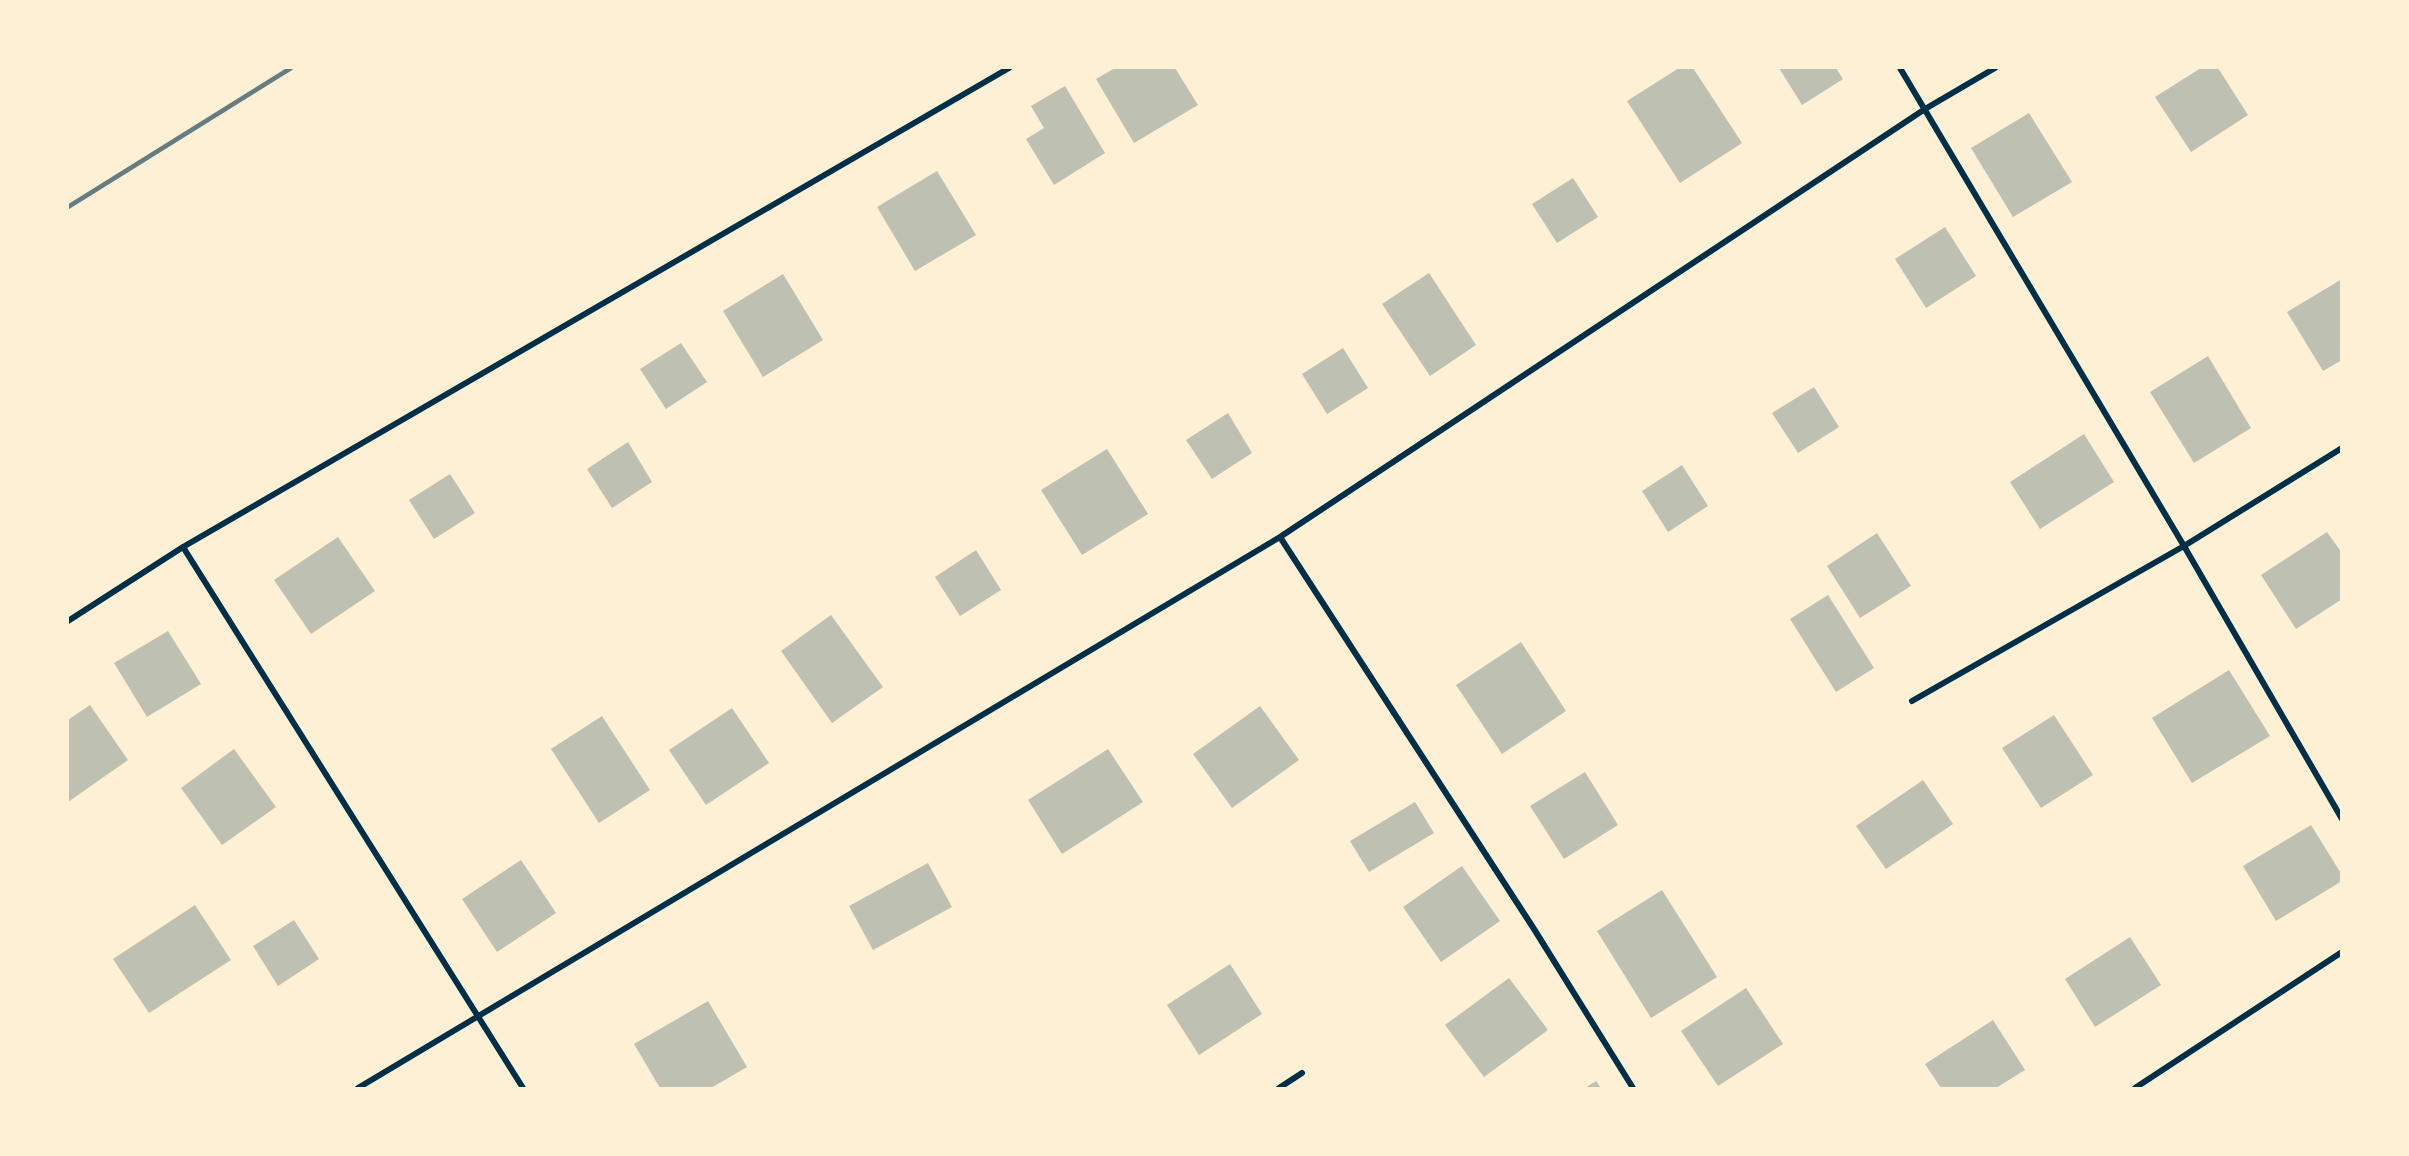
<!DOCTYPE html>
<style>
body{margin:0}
#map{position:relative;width:2409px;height:1156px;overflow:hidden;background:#fdf0d5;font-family:"Exo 2",sans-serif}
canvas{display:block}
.frame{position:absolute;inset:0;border:69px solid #fdf0d5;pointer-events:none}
</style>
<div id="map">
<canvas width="2409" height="1156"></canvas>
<div class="frame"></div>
</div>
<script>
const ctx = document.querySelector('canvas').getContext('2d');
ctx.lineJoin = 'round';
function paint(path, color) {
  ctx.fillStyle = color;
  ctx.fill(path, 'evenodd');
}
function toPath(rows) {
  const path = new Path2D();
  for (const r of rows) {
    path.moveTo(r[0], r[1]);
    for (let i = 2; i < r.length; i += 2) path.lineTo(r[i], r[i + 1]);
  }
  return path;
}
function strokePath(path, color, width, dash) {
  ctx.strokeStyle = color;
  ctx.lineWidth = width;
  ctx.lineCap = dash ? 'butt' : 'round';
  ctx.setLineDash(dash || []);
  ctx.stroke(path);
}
paint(toPath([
 [1115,68,1175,68,1198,105,1134,143,1096,79],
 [1679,68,1693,68,1742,143,1680,183,1627,101],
 [1779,68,1836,68,1843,79,1802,105],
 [2201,68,2218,68,2248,115,2191,152,2155,97],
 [1065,86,1105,153,1054,185,1026,139,1044,128,1031,106],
 [2029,113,2072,182,2013,217,1971,148],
 [937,171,976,235,915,271,877,207],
 [1573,178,1598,217,1557,243,1532,204],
 [1945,227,1976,276,1926,308,1895,259],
 [1429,273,1476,345,1430,376,1382,304],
 [783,274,823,340,763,377,723,311],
 [2342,279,2342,360,2323,371,2287,312],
 [681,343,707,382,666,409,640,369],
 [1343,348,1368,388,1327,414,1302,374],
 [2208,356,2251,428,2194,463,2150,392],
 [1814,387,1839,427,1798,453,1772,413],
 [1228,413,1252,453,1212,479,1186,440],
 [2084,434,2114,482,2040,529,2010,482],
 [628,442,652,482,612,508,587,469],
 [1107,449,1148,514,1082,555,1041,490],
 [1682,465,1708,506,1668,532,1642,491],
 [450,474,475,513,434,539,409,500],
 [2327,532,2342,553,2342,599,2296,629,2261,575],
 [1877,533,1911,586,1860,618,1827,566],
 [338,537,375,591,311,634,274,580],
 [976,550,1001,590,960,616,935,577],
 [1828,595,1874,668,1836,692,1790,619],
 [831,615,883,687,832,723,781,651],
 [168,631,201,684,147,717,114,663],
 [1521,642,1566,711,1502,754,1456,685],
 [2229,670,2270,736,2192,783,2152,718],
 [90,705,128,760,68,802,68,720],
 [1260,706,1299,760,1232,808,1193,754],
 [732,708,769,763,706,805,669,750],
 [2054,715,2093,775,2041,808,2002,748],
 [602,716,650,790,599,823,551,749],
 [234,749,276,807,222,845,181,788],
 [1108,749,1143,802,1062,854,1028,800],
 [1585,772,1618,825,1564,859,1530,806],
 [1923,780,1953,824,1886,869,1856,826],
 [1415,802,1434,833,1369,872,1350,841],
 [2311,825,2342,875,2342,881,2276,921,2243,866],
 [521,860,556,913,497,952,462,899],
 [928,863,952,907,873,950,849,906],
 [1462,866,1500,921,1441,962,1403,907],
 [1662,890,1717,977,1651,1018,1597,931],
 [195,905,231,960,149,1013,113,959],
 [294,920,319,959,278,986,253,946],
 [2130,937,2161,985,2095,1027,2065,979],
 [1230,964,1262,1014,1199,1055,1167,1005],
 [1509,978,1548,1030,1484,1077,1445,1025],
 [1746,988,1783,1044,1718,1086,1681,1031],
 [708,1001,747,1067,711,1088,660,1088,634,1044],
 [1993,1020,2025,1070,1996,1088,1941,1088,1925,1064],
 [1596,1081,1601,1088,1585,1088]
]), '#bec0b2');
strokePath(toPath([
 [1900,68,2184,546,2342,819],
 [1280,537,1534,929,1633,1088],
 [183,547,523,1088],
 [68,621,183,547,1009,68],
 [1912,701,2184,546,2342,448],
 [358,1088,1280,537,1925,109,1995,68],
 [1279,1088,1302,1073],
 [2135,1088,2342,952]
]), '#003049', 6);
strokePath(toPath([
 [68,207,291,68]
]), '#657d81', 4.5);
</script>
